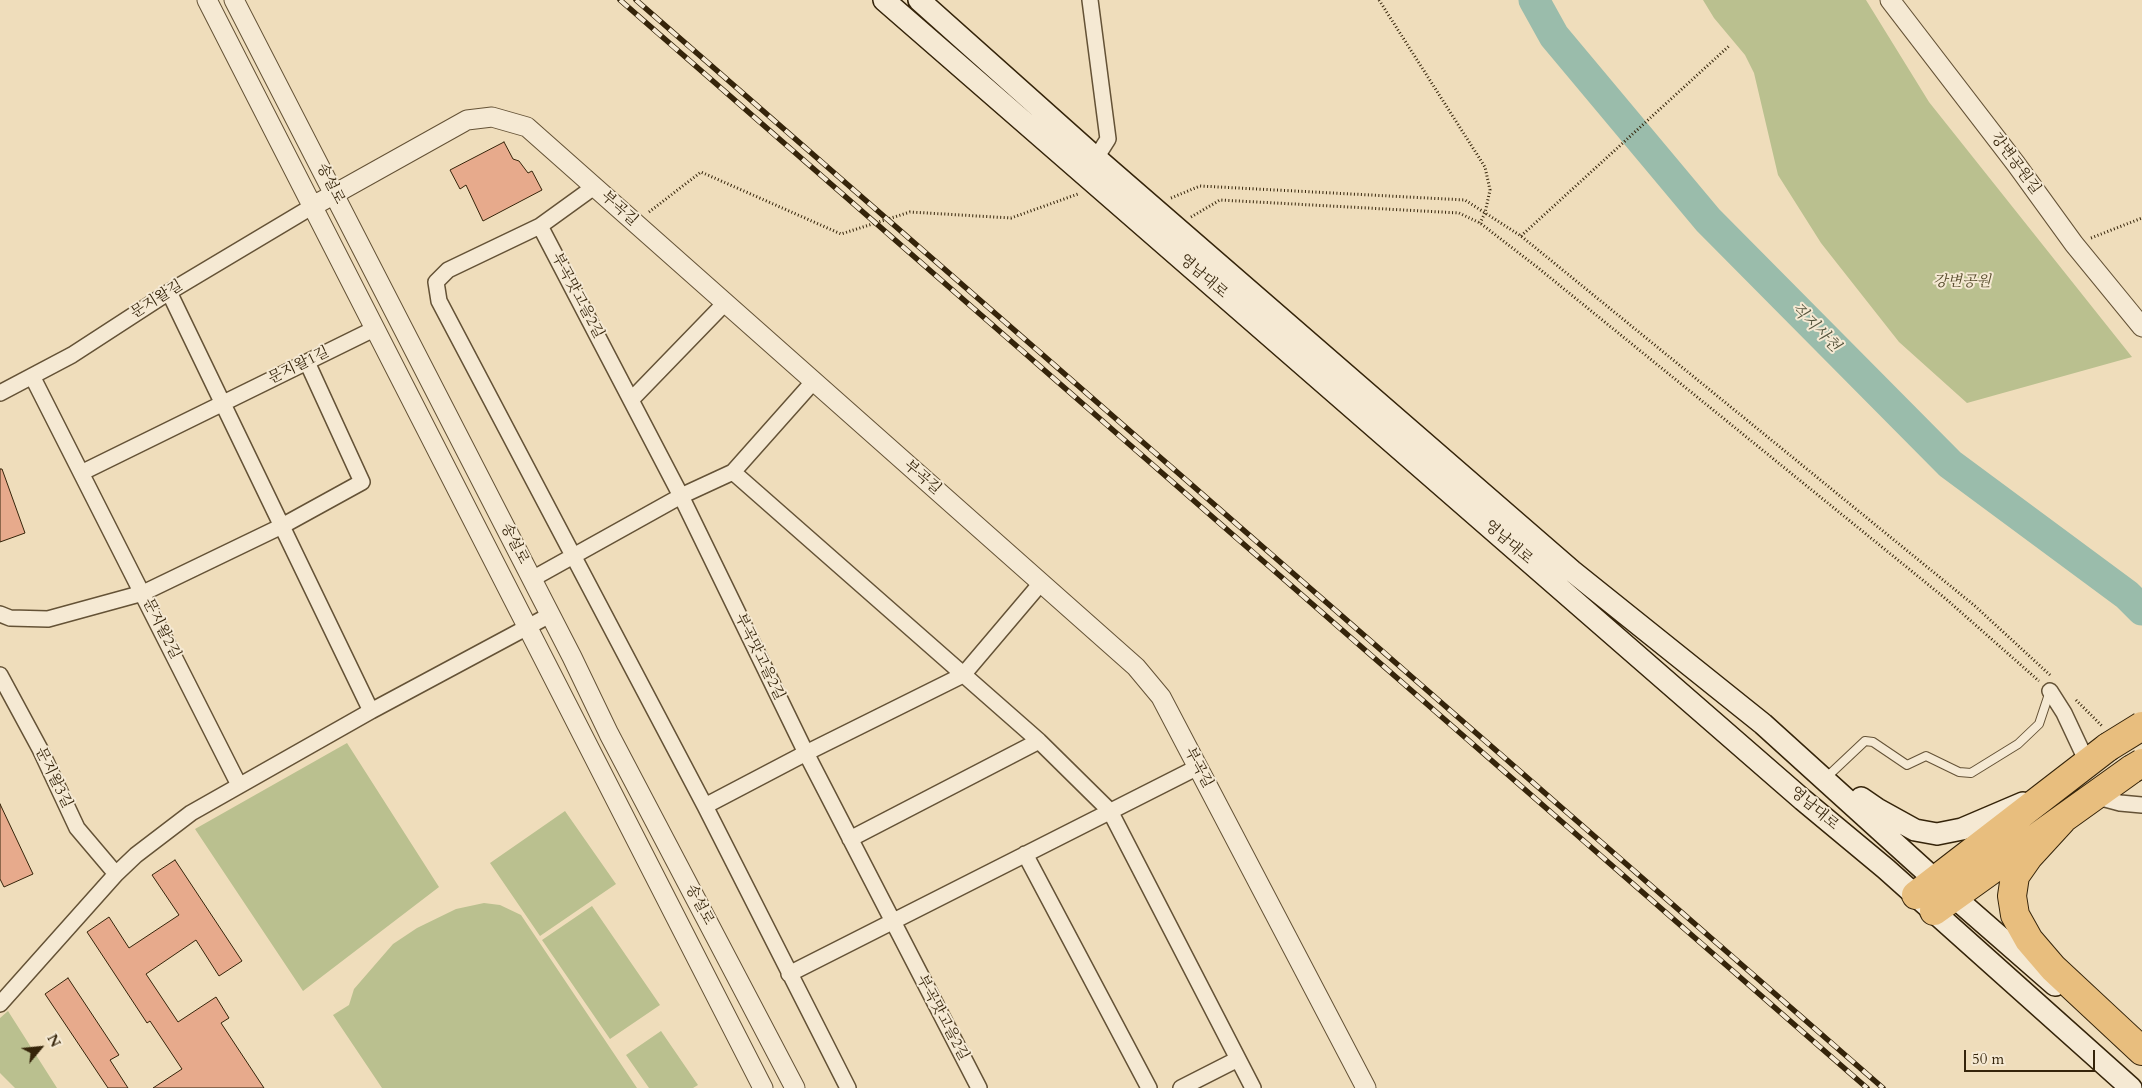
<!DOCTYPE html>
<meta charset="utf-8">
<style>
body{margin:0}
#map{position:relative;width:2142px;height:1088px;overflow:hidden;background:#efddbb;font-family:Cardo,serif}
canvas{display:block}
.north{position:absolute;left:15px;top:1023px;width:50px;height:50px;-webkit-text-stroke:4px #f5e9d3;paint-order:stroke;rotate:62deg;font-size:14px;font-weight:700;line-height:20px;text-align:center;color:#35240a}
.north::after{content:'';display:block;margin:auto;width:18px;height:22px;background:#35240a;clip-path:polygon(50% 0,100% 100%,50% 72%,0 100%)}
.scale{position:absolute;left:1964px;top:1050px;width:131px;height:22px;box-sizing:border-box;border:2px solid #35240a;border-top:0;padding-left:6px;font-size:15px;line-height:18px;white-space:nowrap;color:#35240a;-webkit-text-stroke:4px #f5e9d3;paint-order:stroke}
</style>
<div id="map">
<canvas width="2142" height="1088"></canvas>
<div class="north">N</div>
<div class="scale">50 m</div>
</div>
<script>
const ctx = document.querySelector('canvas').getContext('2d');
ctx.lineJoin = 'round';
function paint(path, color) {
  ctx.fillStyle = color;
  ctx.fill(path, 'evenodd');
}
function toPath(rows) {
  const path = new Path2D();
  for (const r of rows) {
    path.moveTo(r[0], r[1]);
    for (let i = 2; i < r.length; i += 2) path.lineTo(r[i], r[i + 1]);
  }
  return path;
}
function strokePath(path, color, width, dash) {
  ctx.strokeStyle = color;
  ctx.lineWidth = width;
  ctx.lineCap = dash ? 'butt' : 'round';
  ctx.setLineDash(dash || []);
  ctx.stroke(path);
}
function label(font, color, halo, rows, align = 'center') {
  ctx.font = font + ' Cardo,"Noto Serif KR",serif';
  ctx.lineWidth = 4;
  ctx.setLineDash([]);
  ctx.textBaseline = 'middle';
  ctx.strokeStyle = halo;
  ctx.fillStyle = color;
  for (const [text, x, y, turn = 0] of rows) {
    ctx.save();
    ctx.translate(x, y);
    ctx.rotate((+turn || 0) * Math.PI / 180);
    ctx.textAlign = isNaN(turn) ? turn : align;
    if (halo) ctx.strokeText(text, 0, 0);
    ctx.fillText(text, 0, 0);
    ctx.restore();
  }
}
paint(toPath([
 [1703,0,1866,0,1929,102,2132,357,1967,403,1899,342,1821,243,1778,175,1754,73,1745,55,1714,18],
 [347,743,439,887,303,991,195,829],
 [565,811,616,884,540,936,490,863],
 [484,903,500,905,521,915,637,1088,382,1088,333,1015,349,1005,354,989,393,944,417,928,456,909],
 [592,906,660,1005,610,1039,542,940],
 [8,1011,57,1088,15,1088,0,1073,0,1018],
 [661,1031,698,1085,693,1088,649,1088,626,1055]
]), '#bac08f');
strokePath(toPath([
 [1534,0,1554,36,1708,220,1950,464,2127,595,2142,610]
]), '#9abcab', 31);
const building = toPath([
 [504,142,513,159,519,161,528,173,532,171,542,190,483,221,466,185,460,189,450,170,504,142],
 [0,469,2,469,25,533,0,542,0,469],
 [0,804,33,874,4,887,0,879,0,804],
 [175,860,242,961,219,976,196,940,146,974,178,1022,216,997,229,1018,221,1023,264,1088,153,1088,182,1069,150,1021,147,1023,87,932,109,917,129,948,179,915,152,875,175,860],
 [68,978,119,1055,110,1060,128,1088,108,1088,45,994,68,978]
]);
paint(building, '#e7aa8c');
strokePath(building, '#35240a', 1);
const service = toPath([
 [1830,774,1865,741,1873,742,1907,765,1926,756,1959,772,1971,773,2018,744,2039,724,2050,691]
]);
const minor = toPath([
 [1090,0,1108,139,1096,158],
 [594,187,540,226,448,270,436,282,439,301,705,806,848,1088],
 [540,226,681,496,806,753,979,1088],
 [169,292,371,711],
 [32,376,239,785],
 [0,393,72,355,169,292,313,206],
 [631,400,725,303],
 [83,472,374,329],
 [733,472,1039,741,1110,811,1253,1088],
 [532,579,681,496,733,472,813,382],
 [0,614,10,618,48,619,143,593,282,526,362,482,307,362],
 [0,675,40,749,77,828,116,874],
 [2050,691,2064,713,2087,762],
 [2094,796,2120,803,2142,805],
 [705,806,806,753,963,675,1041,583],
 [850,839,1039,741],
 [1025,854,1149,1088],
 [789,974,1198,767],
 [0,1004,116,874,136,855,191,813,371,711,550,615],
 [1181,1088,1238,1059]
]);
const tertiary = toPath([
 [207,0,763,1088],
 [234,0,572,657,609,734,795,1088],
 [1890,0,2016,164,2074,244,2142,327],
 [313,206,467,120,492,117,527,127,1136,667,1161,697,1366,1088]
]);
const secondary = toPath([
 [884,0,1803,800,1886,869,2131,1088],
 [919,0,1096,158,1572,571,1763,724,1953,896,2055,985],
 [1861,798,1877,809,1915,830,1937,834,1962,829,2023,803]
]);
const motorway = toPath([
 [2062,820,2029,856,2015,876,2012,896,2015,915,2029,940,2053,968,2142,1051],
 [1916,895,2108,747],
 [1934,911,2132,769]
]);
strokePath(service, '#645236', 10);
strokePath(minor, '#645236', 18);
strokePath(tertiary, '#645236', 21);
strokePath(secondary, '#35240a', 24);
strokePath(motorway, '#35240a', 30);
strokePath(toPath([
 [1379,0,1485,167,1490,190,1485,213,1480,223],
 [1171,198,1200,186,1465,200,1521,236,1975,606,2050,675],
 [649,212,701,172,841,234,910,212,1011,218,1078,194],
 [1191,217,1220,200,1459,213,1480,223,1537,267,1946,599,2039,681],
 [1521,236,1729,46],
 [2091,238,2142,218],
 [2076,700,2102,726]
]), '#35240a', 3, [1, 2.5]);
strokePath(service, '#f5e9d3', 8);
strokePath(minor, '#f5e9d3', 15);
strokePath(tertiary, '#f5e9d3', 19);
strokePath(secondary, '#f5e9d3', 21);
strokePath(motorway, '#e8be7e', 28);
const rail = toPath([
 [620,0,1867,1088],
 [636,0,1883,1088]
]);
strokePath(rail, '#35240a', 5.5);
strokePath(rail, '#f5e9d3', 4, [11]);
const motorwayBridge = toPath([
 [2108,747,2142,726],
 [2132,769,2142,763]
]);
strokePath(motorwayBridge, '#35240a', 30, []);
strokePath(motorwayBridge, '#e8be7e', 28);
label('15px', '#35240a', '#f5e9d3', [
 ["강변공원길",2015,164,53],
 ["송설로",330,184,63],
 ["부곡길",619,209,42],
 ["영남대로",1203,277,41],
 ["부곡맛고을2길",577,296,62],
 ["문지왈길",157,300,-32],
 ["문지왈1길",299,366,-26],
 ["부곡길",922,478,41],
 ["영남대로",1508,543,41],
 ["송설로",514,544,63],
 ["문지왈2길",161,629,63],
 ["부곡맛고을2길",759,657,64],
 ["부곡길",1198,768,62],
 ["문지왈3길",53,778,64],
 ["영남대로",1814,809,40],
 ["송설로",699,905,62],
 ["부곡맛고을2길",942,1018,62]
]);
label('italic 15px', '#564b2b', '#f5e9d3', [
 ["강변공원",1962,283]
]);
label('italic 16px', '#53523a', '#f5e9d3', [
 ["직지사천",1815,328,45]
]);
</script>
